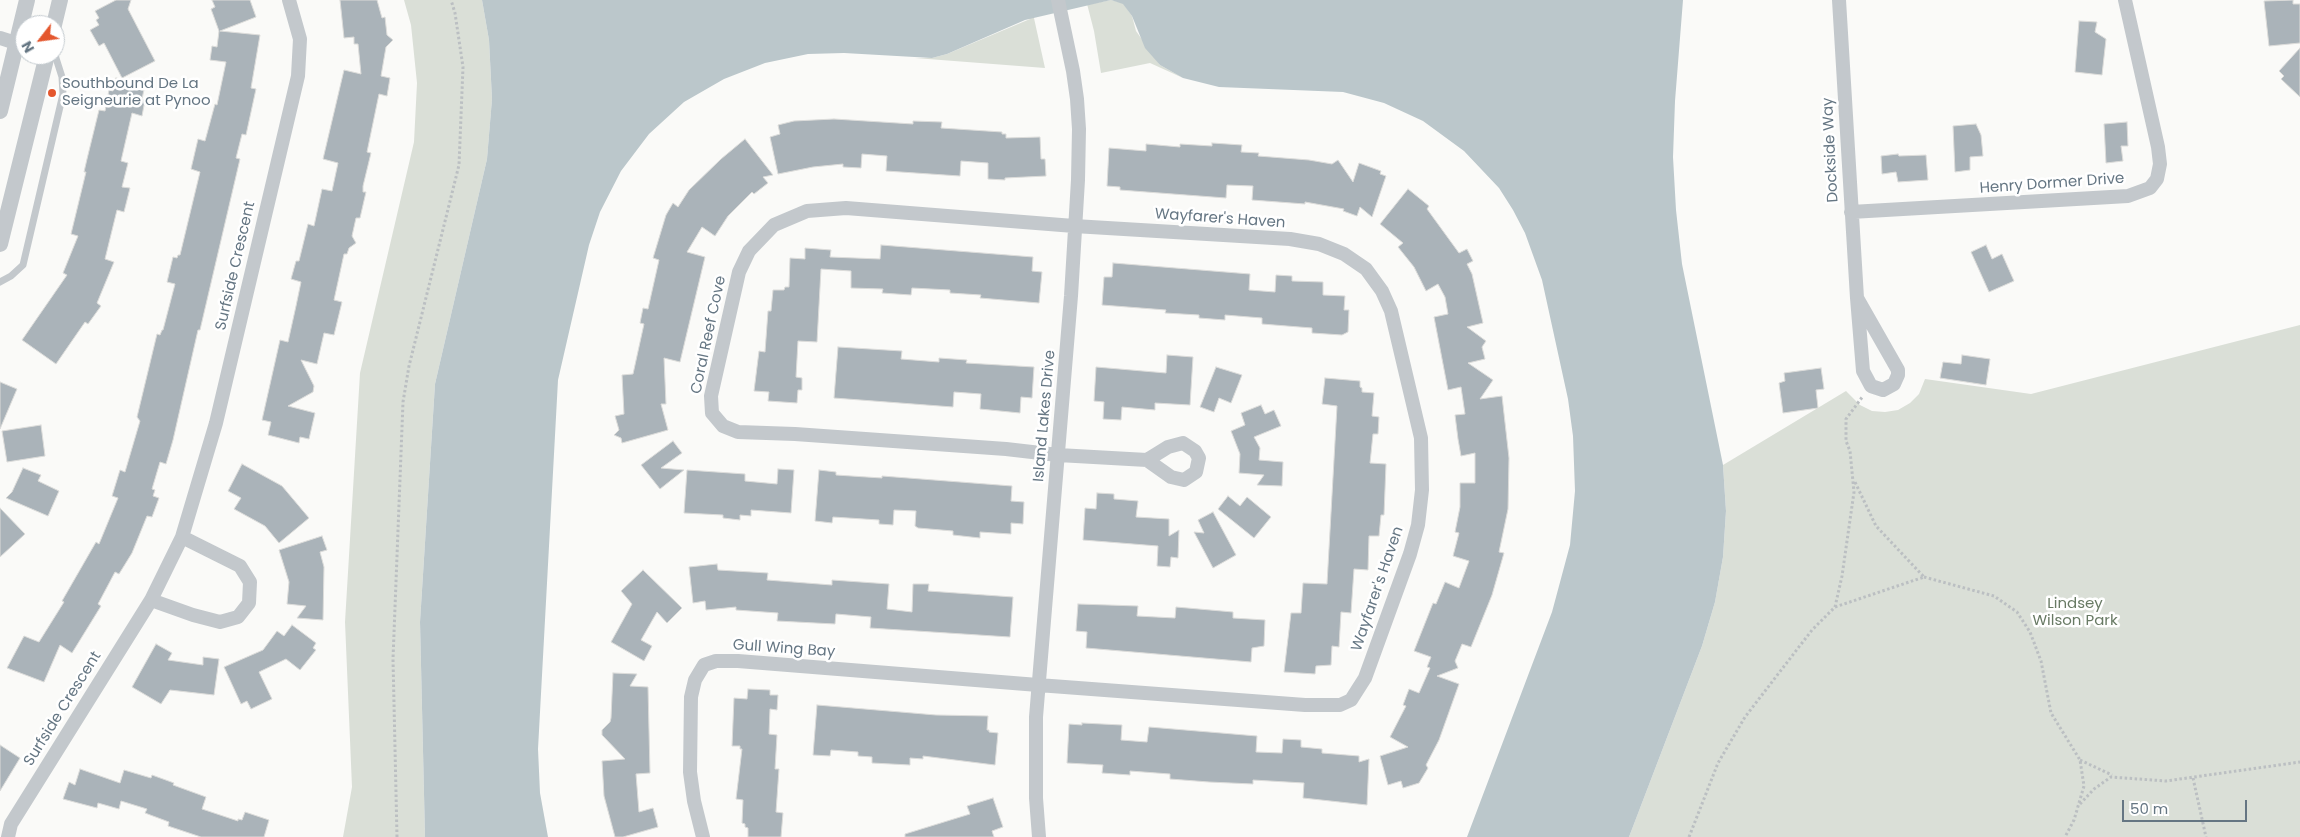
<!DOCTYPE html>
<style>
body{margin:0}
#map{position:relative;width:2300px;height:837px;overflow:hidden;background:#fafaf8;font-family:Poppins,sans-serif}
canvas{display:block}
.north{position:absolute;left:15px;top:15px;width:50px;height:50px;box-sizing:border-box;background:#fff;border:1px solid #c1c8cd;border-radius:50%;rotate:240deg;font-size:14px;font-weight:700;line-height:20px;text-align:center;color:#657683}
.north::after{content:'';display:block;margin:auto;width:18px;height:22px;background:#e4572e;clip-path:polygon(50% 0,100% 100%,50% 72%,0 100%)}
.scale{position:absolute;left:2122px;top:800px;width:125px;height:22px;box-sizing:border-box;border:2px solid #657683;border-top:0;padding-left:6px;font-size:15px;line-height:18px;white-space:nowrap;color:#657683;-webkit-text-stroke:4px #fff;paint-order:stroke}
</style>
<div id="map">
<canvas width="2300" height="837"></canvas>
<div class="north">N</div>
<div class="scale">50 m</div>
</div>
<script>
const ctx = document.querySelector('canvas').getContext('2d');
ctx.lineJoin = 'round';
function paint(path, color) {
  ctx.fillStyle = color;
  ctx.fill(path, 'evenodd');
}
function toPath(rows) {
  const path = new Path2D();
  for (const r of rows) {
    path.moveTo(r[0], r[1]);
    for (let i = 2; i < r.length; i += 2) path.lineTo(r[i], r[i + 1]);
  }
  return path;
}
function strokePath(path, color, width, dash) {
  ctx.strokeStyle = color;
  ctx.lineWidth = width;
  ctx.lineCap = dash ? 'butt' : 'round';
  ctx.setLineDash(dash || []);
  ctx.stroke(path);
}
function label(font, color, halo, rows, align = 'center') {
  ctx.font = font + ' Poppins,sans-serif';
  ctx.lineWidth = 5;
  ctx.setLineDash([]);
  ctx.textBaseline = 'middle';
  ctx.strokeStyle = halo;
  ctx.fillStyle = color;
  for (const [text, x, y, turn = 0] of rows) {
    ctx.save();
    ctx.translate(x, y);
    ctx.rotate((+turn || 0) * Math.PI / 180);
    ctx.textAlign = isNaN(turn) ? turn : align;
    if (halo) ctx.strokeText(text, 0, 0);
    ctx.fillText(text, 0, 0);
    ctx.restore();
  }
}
paint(toPath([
 [404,0,482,0,489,40,492,99,487,159,435,384,420,622,425,837,343,837,352,787,345,622,360,373,414,142,417,83,411,25],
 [1030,0,1045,68,915,58,932,58,947,54,1030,19],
 [1086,0,1090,4,1111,0,1123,3,1132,16,1136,31,1160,65,1183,78,1150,63,1101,73,1094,31],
 [2300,325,2300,837,1629,837,1702,646,1715,602,1723,557,1726,511,1723,465,1846,391,1860,405,1872,411,1885,412,1898,410,1910,403,1919,394,1925,379,2031,394]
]), '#dadfd7');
paint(toPath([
 [482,0,1683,0,1675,101,1673,157,1676,210,1682,264,1723,465,1726,511,1723,557,1715,602,1702,646,1629,837,1467,837,1552,612,1570,545,1575,491,1573,436,1568,399,1542,280,1525,233,1513,210,1499,188,1464,151,1423,121,1384,103,1343,92,1219,87,1183,78,1160,65,1145,48,1132,16,1123,4,1111,0,1025,20,947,54,932,58,844,53,808,54,765,63,724,79,684,102,649,134,621,171,600,212,589,245,558,380,538,749,540,793,548,837,425,837,420,622,435,384,487,159,492,99,489,40]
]), '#bbc7cb');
const building = toPath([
 [116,0,131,0,128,9,155,61,122,78,104,43,99,46,90,30,99,25,96,20,99,18,95,11,116,0],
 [212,0,250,0,256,17,220,31,260,35,251,88,256,89,246,135,242,134,236,158,240,159,200,330,198,330,173,440,166,464,160,462,152,489,155,490,153,496,159,498,152,517,147,516,132,553,119,574,115,572,98,604,101,606,72,653,60,645,44,682,7,668,24,636,39,642,64,602,62,601,96,542,99,544,118,498,112,496,120,470,125,472,140,421,137,417,157,334,160,335,162,330,163,330,175,284,167,282,173,257,177,258,178,255,180,255,200,172,191,169,198,139,205,141,215,104,217,105,226,62,210,60,212,46,217,47,219,31,211,9,215,7,212,0],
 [340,0,377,0,382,18,385,17,387,35,393,40,386,47,381,76,390,78,387,96,379,94,367,152,371,153,363,186,363,192,366,192,360,218,356,218,352,236,356,243,349,248,347,254,344,254,334,300,342,302,334,335,324,333,317,364,301,360,314,386,313,392,288,406,315,413,309,439,300,437,299,443,268,435,271,422,262,420,280,340,288,342,296,306,301,282,291,279,296,261,299,261,308,224,314,226,322,189,332,191,338,163,323,159,344,70,361,74,358,44,354,44,354,37,344,38,340,0],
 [2293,0,2293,4,2300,4,2300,43,2269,46,2264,1,2293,0],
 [2079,21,2097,22,2095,32,2106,39,2102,75,2075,72,2079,21],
 [2300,48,2300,97,2281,79,2284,76,2279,71,2300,48],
 [116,78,145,85,142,99,145,100,142,116,132,113,121,161,128,163,122,187,130,188,124,212,117,210,105,259,114,262,97,303,101,306,88,324,85,322,56,364,22,340,67,275,63,273,78,236,71,234,86,172,84,172,87,159,99,110,105,111,109,90,113,91,116,78],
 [834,119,913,124,913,121,942,122,941,128,1002,132,1002,134,1006,134,1006,138,1040,137,1041,159,1045,159,1046,176,1005,178,1005,180,988,179,988,163,961,161,960,176,886,171,887,156,862,154,861,168,843,167,843,164,813,167,778,174,770,137,780,134,778,125,794,121,834,119],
 [2127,122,2128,146,2121,146,2123,161,2106,163,2104,124,2127,122],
 [1976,124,1981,135,1983,156,1970,157,1970,170,1955,172,1953,126,1976,124],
 [745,139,773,175,763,177,768,183,754,194,752,192,728,216,715,236,702,227,687,252,705,257,680,362,664,358,666,404,661,404,668,430,622,443,621,438,614,435,619,430,615,416,624,414,622,375,633,374,644,324,640,323,643,308,648,309,659,260,653,258,666,215,673,203,678,207,689,190,721,159,745,139],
 [1212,143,1242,145,1241,152,1259,153,1258,156,1309,160,1332,164,1338,160,1353,182,1359,163,1381,171,1380,174,1386,176,1372,217,1360,207,1357,216,1343,211,1344,209,1305,202,1305,204,1252,200,1253,186,1227,185,1226,198,1120,190,1120,187,1107,186,1109,148,1146,151,1146,144,1180,147,1180,144,1212,146,1212,143],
 [1898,154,1899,156,1926,155,1928,180,1898,182,1896,172,1882,174,1881,156,1898,154],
 [1408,189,1429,206,1427,209,1459,253,1467,249,1473,261,1467,264,1472,274,1483,323,1467,327,1486,341,1482,347,1485,359,1468,363,1493,380,1480,399,1502,396,1509,458,1508,509,1499,552,1504,553,1492,595,1471,647,1462,644,1455,661,1458,668,1437,676,1459,684,1439,740,1426,765,1428,768,1419,783,1403,788,1401,781,1388,785,1380,756,1408,747,1390,737,1406,706,1403,705,1409,689,1419,693,1430,668,1427,667,1431,657,1414,651,1433,603,1436,604,1445,582,1459,588,1469,561,1453,556,1459,533,1455,532,1460,507,1460,483,1475,483,1475,453,1461,456,1458,439,1455,415,1465,414,1461,387,1448,390,1434,317,1448,314,1445,297,1438,284,1426,291,1414,267,1398,247,1403,243,1380,224,1408,189],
 [881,245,1033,257,1032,271,1042,272,1039,303,980,298,981,295,950,293,950,290,912,288,911,295,882,293,883,289,851,288,851,271,821,269,817,342,798,341,796,377,802,378,802,390,798,390,797,403,768,401,769,392,754,391,759,351,765,352,768,311,771,311,773,290,784,290,785,287,789,287,790,258,805,259,805,248,831,250,830,257,880,259,881,245],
 [1986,245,1992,259,2002,254,2014,281,1989,292,1971,252,1986,245],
 [1113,263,1250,274,1249,290,1275,292,1276,275,1292,276,1292,281,1323,282,1323,295,1345,296,1344,310,1349,310,1348,332,1342,335,1312,333,1312,328,1262,324,1262,318,1225,315,1225,320,1199,318,1199,315,1165,313,1166,310,1102,305,1104,277,1112,277,1113,263],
 [838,347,902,351,901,359,939,362,939,358,967,360,966,363,1034,367,1032,398,1021,397,1020,413,980,409,981,394,954,392,953,407,834,398,838,347],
 [1167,355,1193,357,1190,405,1155,403,1155,410,1122,407,1121,420,1103,419,1104,402,1094,401,1096,367,1166,373,1167,355],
 [1962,355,1990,359,1986,385,1940,378,1943,362,1961,364,1962,355],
 [1216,367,1242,375,1231,403,1219,398,1214,412,1200,407,1216,367],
 [1821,368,1824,389,1816,390,1818,408,1783,413,1779,383,1785,381,1784,373,1821,368],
 [1325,378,1360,381,1360,387,1362,388,1362,392,1374,393,1372,416,1379,417,1378,434,1373,434,1370,463,1386,464,1384,515,1381,515,1379,536,1369,536,1368,570,1354,569,1351,613,1341,612,1339,647,1332,646,1331,665,1316,666,1315,674,1284,672,1291,613,1301,613,1303,583,1327,584,1337,406,1322,404,1325,378],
 [0,382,17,389,0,429,0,382],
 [1261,405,1265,414,1274,410,1281,426,1254,437,1260,448,1259,460,1283,462,1282,486,1257,485,1264,475,1239,473,1240,454,1231,431,1245,425,1241,413,1261,405],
 [41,425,45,456,7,462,2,431,41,425],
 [673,441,682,453,661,468,684,470,660,489,641,465,673,441],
 [242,464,282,486,309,518,279,543,265,526,234,509,241,498,228,491,242,464],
 [23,468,41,475,38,481,59,491,48,516,6,498,12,492,23,468],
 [778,469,794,470,791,513,751,510,751,516,740,515,740,520,723,518,723,515,684,513,687,470,745,474,745,481,777,484,778,469],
 [819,470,836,472,836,475,882,478,882,476,1012,486,1011,501,1024,502,1023,524,1011,523,1011,534,980,532,980,538,953,535,953,531,918,528,915,526,916,511,894,510,893,525,879,524,879,520,833,517,832,523,815,521,819,470],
 [1097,493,1114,494,1114,499,1138,501,1136,517,1169,519,1169,536,1179,530,1178,558,1171,557,1170,567,1157,566,1158,546,1083,540,1085,508,1096,509,1097,493],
 [1228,496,1240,506,1247,497,1271,517,1254,538,1218,509,1228,496],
 [0,508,25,534,0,557,0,508],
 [1213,512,1236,555,1213,568,1194,532,1204,533,1198,520,1213,512],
 [322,536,327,550,320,552,324,567,323,620,297,618,306,606,287,604,289,582,279,550,322,536],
 [717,564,718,570,768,573,767,580,832,585,832,580,889,584,887,609,912,612,913,584,929,584,928,591,1013,597,1010,637,870,628,871,617,836,614,835,624,777,621,778,613,736,610,736,607,706,610,705,601,693,603,689,567,717,564],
 [643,570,682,608,667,623,657,612,641,640,652,646,644,661,611,642,632,604,621,591,643,570],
 [1078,604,1138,606,1137,616,1175,618,1176,607,1233,612,1233,618,1265,620,1264,646,1252,648,1251,662,1086,648,1087,632,1076,631,1078,604],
 [292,625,316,643,313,648,316,650,300,670,286,659,259,672,272,699,251,709,247,701,241,704,224,667,263,650,277,631,284,636,292,625],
 [156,644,172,653,168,660,203,665,203,657,219,659,214,695,170,690,161,704,132,687,156,644],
 [613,673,637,674,630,686,648,687,650,773,636,774,639,812,653,808,658,827,623,837,615,837,604,796,602,761,625,759,602,735,602,730,610,722,611,718,613,673],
 [748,689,770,690,770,695,778,695,777,710,770,709,769,734,777,735,775,769,779,769,776,812,783,813,781,837,748,837,748,828,745,827,745,824,742,823,743,800,736,799,742,749,740,749,740,746,732,746,734,698,747,699,748,689],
 [817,705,936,715,988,716,987,730,989,730,989,732,998,733,995,765,923,756,923,759,910,758,910,765,872,763,872,757,858,756,858,752,831,750,830,756,813,755,817,705],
 [1082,723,1122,725,1121,740,1147,742,1149,727,1257,736,1256,752,1282,753,1283,739,1301,740,1301,747,1322,749,1322,753,1359,756,1359,762,1369,759,1367,805,1303,798,1304,783,1253,780,1253,784,1209,782,1170,779,1170,774,1130,771,1130,775,1102,773,1103,765,1067,763,1069,724,1082,725,1082,723],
 [0,745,20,758,0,791,0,745],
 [80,769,120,783,124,770,151,778,152,775,174,783,173,785,206,797,202,809,238,821,238,819,242,820,245,812,269,820,264,837,201,837,168,826,169,822,145,813,147,809,121,801,119,809,98,803,97,808,63,799,69,782,75,785,80,769],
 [993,798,1003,827,992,831,994,837,905,837,905,834,970,814,967,806,993,798]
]);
paint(building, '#aab3b9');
strokePath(building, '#dcdcda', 1);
strokePath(toPath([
 [1924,577,1994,596,2017,612,2030,632,2041,661,2051,713,2080,760,2084,786,2074,820,2065,837],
 [1835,607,1924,577,1876,526,1854,480],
 [2080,760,2112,775],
 [2193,778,2206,837],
 [2080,804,2094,789,2111,777,2166,781,2300,762],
 [397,837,393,659,403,402,409,366,459,165,463,67,455,13,451,0],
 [1689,837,1718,763,1745,717,1812,630,1835,607,1842,576,1854,492,1850,451,1846,441,1846,419,1863,396]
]), '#bbbfc2', 3, [2.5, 2.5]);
strokePath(toPath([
 [0,282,11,276,23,265,63,94,62,77,55,55]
]), '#c3c8cc', 7);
strokePath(toPath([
 [1839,0,1857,298,1898,370,1898,375,1894,384,1883,390,1871,386,1863,371,1857,298],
 [0,38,25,46],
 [1851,212,2128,196,2150,188,2157,179,2160,164,2158,147,2125,0],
 [151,600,193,615,220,622,238,617,249,603,250,582,240,566,182,537],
 [8,837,11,824,151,600,182,537,216,423,298,76,300,39,289,0],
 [703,837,694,801,690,772,691,697,695,680,704,665,716,661,738,661,1038,685,1305,705,1340,705,1351,700,1365,678,1410,554,1418,525,1422,490,1421,438,1391,311,1382,291,1366,269,1344,254,1319,244,1290,239,1074,226,846,208,807,211,774,225,749,251,739,272,711,396,712,413,723,426,738,432,795,434,1006,449,1058,455,1147,460,1168,447,1183,443,1195,451,1199,458,1196,472,1184,480,1171,477,1147,460],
 [1039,837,1036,798,1036,717,1071,296,1078,180,1079,129,1077,99,1073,71,1058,0]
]), '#c3c8cc', 14);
strokePath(toPath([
 [54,25,60,0],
 [0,111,27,0],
 [0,244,47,55]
]), '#c3c8cc', 16);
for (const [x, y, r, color] of [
 [52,93,5,"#e4572e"]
]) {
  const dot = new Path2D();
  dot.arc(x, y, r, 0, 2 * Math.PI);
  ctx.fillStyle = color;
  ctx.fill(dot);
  strokePath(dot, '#fff', 2);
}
label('15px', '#657683', '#fff', [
 ["Southbound De La",62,84],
 ["Seigneurie at Pynoo",62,101]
], 'left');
label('15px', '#657683', '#fff', [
 ["Dockside Way",1831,150,-93],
 ["Henry Dormer Drive",2052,184,-4],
 ["Wayfarer's Haven",1220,219,4],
 ["Surfside Crescent",236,266,-77],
 ["Coral Reef Cove",709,335,-78],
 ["Island Lakes Drive",1045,416,-85],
 ["Wayfarer's Haven",1378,589,-71],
 ["Gull Wing Bay",784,649,4],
 ["Surfside Crescent",63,709,-58]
]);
label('15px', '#687a64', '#fff', [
 ["Lindsey",2075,604],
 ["Wilson Park",2075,621]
]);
</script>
